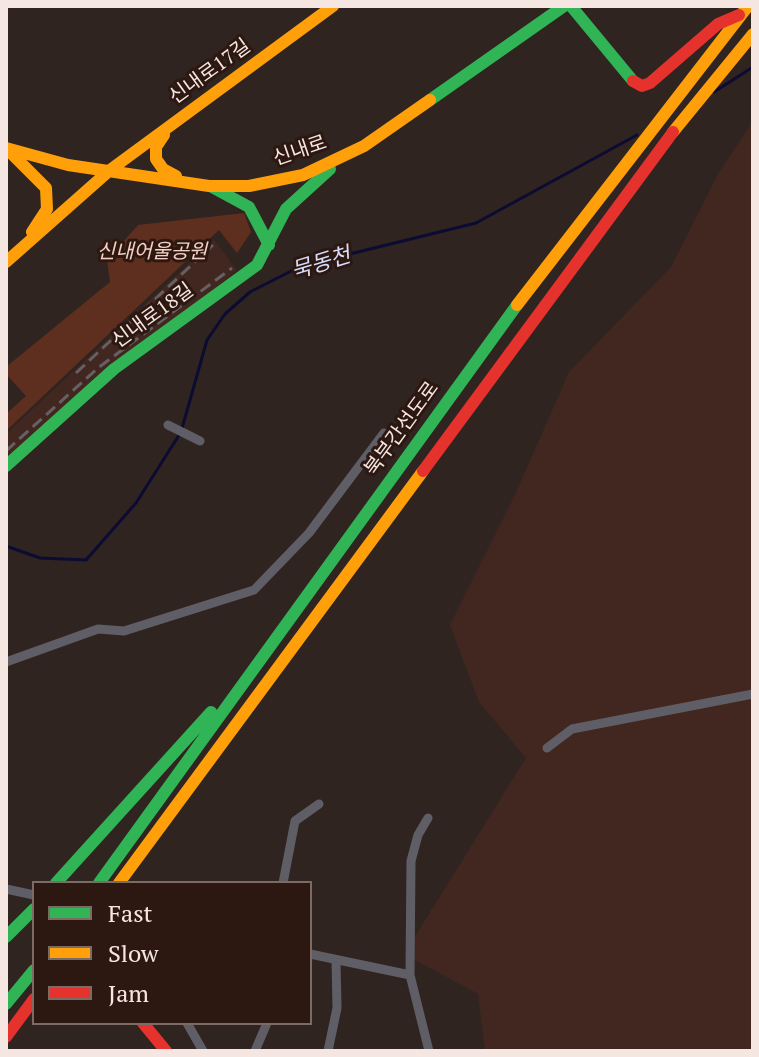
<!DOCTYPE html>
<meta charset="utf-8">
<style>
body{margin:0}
#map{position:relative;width:759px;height:1057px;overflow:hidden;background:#302421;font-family:"PT Serif",serif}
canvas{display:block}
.frame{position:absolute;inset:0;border:8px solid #f5e6e1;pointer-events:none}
.legend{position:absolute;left:32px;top:881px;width:280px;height:144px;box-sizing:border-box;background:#2c1811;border:2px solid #7c6a64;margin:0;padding:10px 14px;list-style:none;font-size:24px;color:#f5e6e1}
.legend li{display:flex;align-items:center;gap:16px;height:40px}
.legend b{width:40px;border:2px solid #7c6a64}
</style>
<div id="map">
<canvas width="759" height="1057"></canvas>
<div class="frame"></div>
<ul class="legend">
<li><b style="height:10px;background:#30b455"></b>Fast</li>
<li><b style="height:10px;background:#ff9f0a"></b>Slow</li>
<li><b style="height:10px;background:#e5322d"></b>Jam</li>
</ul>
</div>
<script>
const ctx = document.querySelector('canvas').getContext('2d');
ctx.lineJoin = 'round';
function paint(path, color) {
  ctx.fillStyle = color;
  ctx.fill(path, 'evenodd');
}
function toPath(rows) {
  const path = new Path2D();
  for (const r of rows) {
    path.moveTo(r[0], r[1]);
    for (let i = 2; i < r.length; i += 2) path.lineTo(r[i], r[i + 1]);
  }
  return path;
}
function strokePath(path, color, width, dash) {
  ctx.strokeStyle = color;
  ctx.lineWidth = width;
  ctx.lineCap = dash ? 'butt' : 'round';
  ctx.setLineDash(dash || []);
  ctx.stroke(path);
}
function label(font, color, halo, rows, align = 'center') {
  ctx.font = font + ' "PT Serif","Noto Sans KR",serif';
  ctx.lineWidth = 6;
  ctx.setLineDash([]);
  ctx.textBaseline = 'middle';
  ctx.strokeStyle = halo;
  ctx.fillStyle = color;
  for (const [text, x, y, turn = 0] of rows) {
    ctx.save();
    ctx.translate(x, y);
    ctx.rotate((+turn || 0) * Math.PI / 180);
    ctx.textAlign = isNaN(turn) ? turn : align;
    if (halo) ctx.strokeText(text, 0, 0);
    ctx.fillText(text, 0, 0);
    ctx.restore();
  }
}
paint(toPath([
 [753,121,753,1051,485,1051,478,994,404,954,526,758,479,702,450,625,514,497,569,372,671,267,718,174],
 [214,240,237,270,6,461,6,434]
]), '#41271f');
paint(toPath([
 [244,213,251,232,237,253,219,230,6,431,6,414,26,396,6,374,6,367,110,282,107,260,138,225]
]), '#5e2f1f');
strokePath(toPath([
 [714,92,753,67],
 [6,546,40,558,86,560,136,503,181,432,207,340,225,314,250,292,301,266,476,223,637,135]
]), '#0c0b31', 3);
strokePath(toPath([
 [168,425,200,441],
 [6,662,98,629,124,631,254,590,309,533,384,433],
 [547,748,572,729,753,694],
 [428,818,418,835,411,861,410,975,429,1051],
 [283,883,295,821,319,804],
 [6,889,34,895],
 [310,954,410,975],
 [187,1023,203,1051],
 [255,1051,267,1023],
 [328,1051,337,1008,336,960]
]), '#5f5e67', 9);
strokePath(toPath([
 [571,6,633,81],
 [430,100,564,6],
 [212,187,249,207,269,245],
 [6,466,114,369,257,265,286,209,330,169],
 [56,883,211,712],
 [99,883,517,305],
 [6,937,34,909],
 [6,1004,34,970]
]), '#30b455', 12);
strokePath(toPath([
 [673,132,753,34],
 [164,135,156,147,156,159,163,169,176,176],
 [6,148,68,165,209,186,249,186,303,175,364,146,430,100],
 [9,151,46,188,47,209,32,232],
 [6,262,110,170,333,6],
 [517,305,748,6],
 [119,883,423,471]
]), '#ff9f0a', 12);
strokePath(toPath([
 [633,81,642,86,650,83,718,24,739,15],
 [423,471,673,132],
 [143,1023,166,1051],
 [6,1037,34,999]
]), '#e5322d', 12);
strokePath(toPath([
 [76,373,213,245],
 [6,451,98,368,232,268]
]), '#666064', 3, [12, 6]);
label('20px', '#f5e6e1', '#2c1811', [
 ["신내로17길",210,72,-36],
 ["신내로",300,151,-19],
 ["신내로18길",153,316,-36],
 ["북부간선도로",402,429,-54]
]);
label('italic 20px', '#f4cfc3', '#2c1811', [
 ["신내어울공원",152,252]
]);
label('italic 22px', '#d6defe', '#2c1811', [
 ["묵동천",321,264,-17]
]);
</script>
